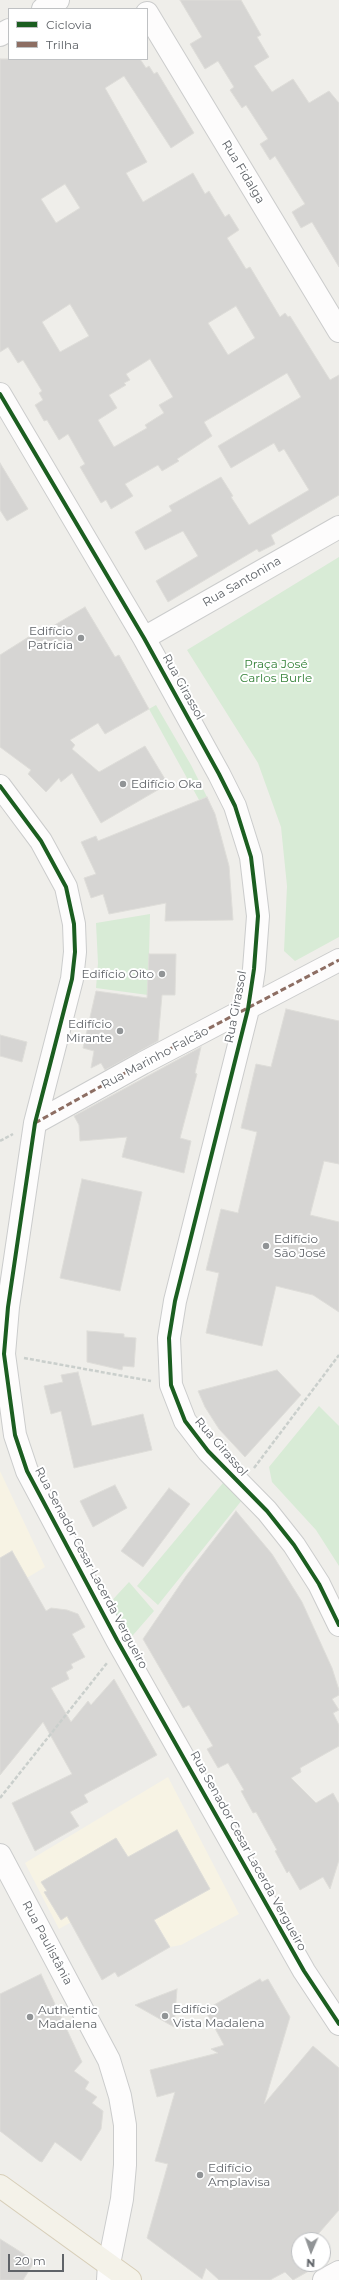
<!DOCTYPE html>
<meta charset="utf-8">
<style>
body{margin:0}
#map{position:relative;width:339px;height:2280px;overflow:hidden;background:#efeeea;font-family:Montserrat,sans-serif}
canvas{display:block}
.legend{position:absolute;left:8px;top:8px;width:140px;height:52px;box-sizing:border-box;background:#fff;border:1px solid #bfc1c3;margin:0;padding:5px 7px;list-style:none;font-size:12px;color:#5f6368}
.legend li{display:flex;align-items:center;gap:8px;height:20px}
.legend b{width:20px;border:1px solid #bfc1c3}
.north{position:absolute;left:291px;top:2232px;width:40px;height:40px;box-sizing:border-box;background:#fff;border:1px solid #bfc1c3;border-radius:50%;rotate:182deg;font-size:11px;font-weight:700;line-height:16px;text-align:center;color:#5f6368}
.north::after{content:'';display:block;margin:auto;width:14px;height:18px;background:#919496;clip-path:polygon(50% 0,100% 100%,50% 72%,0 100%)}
.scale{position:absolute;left:8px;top:2254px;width:56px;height:18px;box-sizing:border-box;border:2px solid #5f6368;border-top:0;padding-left:5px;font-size:12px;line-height:14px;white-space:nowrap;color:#5f6368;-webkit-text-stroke:3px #fff;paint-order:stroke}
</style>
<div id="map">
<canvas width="339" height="2280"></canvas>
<ul class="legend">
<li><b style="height:5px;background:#1b5e20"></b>Ciclovia</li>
<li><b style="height:5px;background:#8d6e63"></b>Trilha</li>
</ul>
<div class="north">N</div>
<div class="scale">20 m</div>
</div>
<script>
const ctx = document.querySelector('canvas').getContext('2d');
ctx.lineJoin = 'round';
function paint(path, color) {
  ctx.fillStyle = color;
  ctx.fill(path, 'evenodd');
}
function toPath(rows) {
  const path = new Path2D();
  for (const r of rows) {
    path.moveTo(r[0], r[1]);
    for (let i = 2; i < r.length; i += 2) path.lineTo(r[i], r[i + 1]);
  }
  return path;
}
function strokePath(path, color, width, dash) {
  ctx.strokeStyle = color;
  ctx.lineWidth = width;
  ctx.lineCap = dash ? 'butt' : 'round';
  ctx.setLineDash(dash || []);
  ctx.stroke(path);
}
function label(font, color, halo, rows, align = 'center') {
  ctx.font = font + ' Montserrat,sans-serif';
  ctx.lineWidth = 4;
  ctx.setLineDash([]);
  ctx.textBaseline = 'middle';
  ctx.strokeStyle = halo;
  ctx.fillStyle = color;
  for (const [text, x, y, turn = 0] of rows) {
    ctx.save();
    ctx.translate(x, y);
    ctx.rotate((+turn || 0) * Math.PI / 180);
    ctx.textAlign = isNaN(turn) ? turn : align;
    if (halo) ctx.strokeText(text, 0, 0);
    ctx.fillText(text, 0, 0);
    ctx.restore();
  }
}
paint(toPath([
 [0,1471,45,1567,0,1594],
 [168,1777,239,1914,181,1945,170,1947,135,1886,59,1929,25,1863]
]), '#f7f3e4');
paint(toPath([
 [339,557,339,937,295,961,284,951,287,886,281,827,258,763,187,650],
 [156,705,191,765,207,797,199,800,149,709],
 [150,914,148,995,96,988,98,963,96,923],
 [319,1406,339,1426,339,1566,316,1530,272,1482,269,1467],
 [223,1483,242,1500,158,1605,137,1586],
 [129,1582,154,1611,127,1642,105,1608]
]), '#d8ebd6');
const building = toPath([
 [180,0,241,0,261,35,257,37,269,57,254,66,272,92,293,79,309,103,329,91,339,103,339,267,312,222,301,228,292,212,305,204,275,156,270,160,260,144,268,139,246,105,242,108,230,90,234,87,218,61,205,69,190,44,202,37,180,0],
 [0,59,140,59,146,68,149,66,154,74,157,72,194,133,171,148,124,76,105,88,147,162,126,173,143,202,193,173,205,194,209,191,225,217,229,214,239,230,227,238,246,269,250,267,280,317,285,313,288,317,290,316,330,380,339,375,339,495,271,535,275,544,259,552,257,549,168,602,156,581,198,556,183,531,145,550,135,532,172,511,169,506,221,477,233,496,231,497,249,525,309,490,284,449,279,452,274,443,231,468,218,446,301,397,287,373,204,422,212,436,177,459,179,461,162,471,158,465,125,484,133,496,111,509,106,500,101,503,80,467,85,464,68,434,59,440,47,420,44,421,35,405,43,400,39,393,42,391,23,360,18,363,8,347,0,352,0,59],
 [65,184,80,208,56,223,41,199,65,184],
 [70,304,89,336,60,352,42,322,70,304],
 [236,306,255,338,228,355,208,323,236,306],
 [150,359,173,397,159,405,164,413,145,425,147,428,114,447,98,420,117,408,109,395,126,385,124,383,130,380,126,374,150,359],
 [0,463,28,509,7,521,0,510,0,463],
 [85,607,115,657,119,655,149,709,105,734,98,723,70,740,75,745,72,749,99,772,145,746,168,784,101,823,72,773,61,782,59,778,46,792,28,774,31,770,0,747,0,655,46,626,48,629,85,607],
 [207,797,215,814,229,866,233,920,165,921,166,903,109,914,103,894,91,898,84,878,96,874,81,842,96,836,98,841,207,797],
 [149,954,176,954,175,995,162,995,158,1041,105,1070,101,1063,91,1068,94,1051,83,1048,96,991,147,998,149,954],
 [286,1009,339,1021,339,1164,324,1161,310,1215,339,1222,339,1312,313,1295,276,1286,262,1346,206,1333,219,1273,206,1270,221,1209,238,1213,257,1132,241,1128,256,1064,271,1067,286,1009],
 [0,1035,27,1042,22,1062,0,1056,0,1035],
 [201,1047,195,1073,197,1074,180,1138,191,1141,184,1173,122,1157,127,1137,80,1141,79,1125,74,1116,201,1047],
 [82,1179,142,1192,120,1291,60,1278,82,1179],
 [87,1331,124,1334,124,1337,136,1338,134,1367,123,1366,122,1370,87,1362,87,1331],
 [277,1370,301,1395,245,1457,219,1429,205,1407,198,1391,277,1370],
 [78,1372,92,1426,143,1414,152,1450,74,1468,61,1411,51,1414,44,1386,63,1382,61,1375,78,1372],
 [115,1485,127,1508,93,1527,80,1501,115,1485],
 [169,1488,190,1504,143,1567,121,1551,169,1488],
 [236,1511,272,1554,302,1602,332,1668,339,1690,339,1695,332,1699,339,1710,333,1713,339,1725,339,1746,300,1768,301,1772,291,1778,316,1803,333,1793,339,1804,339,1860,330,1889,323,1877,300,1890,289,1871,287,1873,275,1851,277,1850,256,1812,253,1813,241,1791,244,1790,228,1763,218,1768,207,1749,213,1746,189,1705,183,1708,143,1639,186,1576,236,1511],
 [12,1551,46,1611,51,1608,67,1610,78,1614,85,1627,72,1634,85,1657,71,1664,73,1668,66,1672,69,1679,51,1688,71,1722,88,1701,91,1705,114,1679,157,1755,84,1795,88,1802,70,1812,79,1826,35,1851,12,1803,72,1774,43,1722,0,1775,0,1558,12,1551],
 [177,1830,210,1889,154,1920,170,1947,118,1977,115,1972,102,1980,67,1916,61,1920,44,1892,47,1891,41,1882,116,1838,128,1857,177,1830],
 [41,1974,82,2062,74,2071,89,2082,85,2089,97,2097,92,2103,103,2111,101,2129,81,2161,55,2142,42,2162,39,2161,0,2131,0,1994,41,1974],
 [260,1979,262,1982,268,1979,290,2017,264,2104,313,2046,339,2068,339,2210,313,2240,299,2240,299,2264,321,2264,293,2280,285,2272,270,2280,219,2280,206,2268,202,2279,147,2238,168,2164,155,2161,175,2092,157,2097,150,2070,218,2053,211,2049,224,2045,205,2010,260,1979],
 [177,1989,174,2027,135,2005,177,1989],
 [0,2239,35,2261,23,2280,0,2280,0,2239]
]);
paint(building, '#d6d5d3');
strokePath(building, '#deddd9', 1);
const minor = toPath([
 [43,9,58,0],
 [147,13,339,331],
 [0,35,9,30],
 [0,394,144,638,219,774,235,806,251,857,258,916,254,969,248,1009,175,1301,169,1338,171,1385,185,1421,208,1451,267,1511,294,1545,319,1584,339,1625],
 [144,638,339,527],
 [0,786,41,841,66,887,74,924,75,952,72,979,35,1123,8,1307,4,1354,15,1435,27,1471,117,1640,304,1971,339,2024],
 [35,1123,143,1063,339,960],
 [0,1855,109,2060,120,2096,125,2125,125,2165,122,2199,109,2264,108,2280],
 [324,2280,339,2272]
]);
const major = toPath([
 [0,2186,130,2280]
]);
strokePath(minor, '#cbcccc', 24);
strokePath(major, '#d7ceb8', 24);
strokePath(toPath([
 [0,1141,13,1134],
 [24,1358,151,1381],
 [254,1468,339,1355],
 [0,1798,107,1663]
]), '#cacfcc', 2.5, [4, 2]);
strokePath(minor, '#fdfcfc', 22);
strokePath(major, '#f4f2e9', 22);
strokePath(toPath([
 [35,1123,143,1063,339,960]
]), '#8d6e63', 3, [6, 3]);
strokePath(toPath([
 [0,394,144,638,219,774,235,806,251,857,258,916,254,969,248,1009,175,1301,169,1338,171,1385,185,1421,208,1451,267,1511,294,1545,319,1584,339,1625],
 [0,786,41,841,66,887,74,924,75,952,72,979,35,1123,8,1307,4,1354,15,1435,27,1471,117,1640,304,1971,339,2024]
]), '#1b5e20', 4);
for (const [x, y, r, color] of [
 [81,638,4,"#919496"],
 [123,784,4,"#919496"],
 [162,974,4,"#919496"],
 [120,1031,4,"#919496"],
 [266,1246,4,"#919496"],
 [165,2016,4,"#919496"],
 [30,2017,4,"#919496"],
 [200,2175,4,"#919496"]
]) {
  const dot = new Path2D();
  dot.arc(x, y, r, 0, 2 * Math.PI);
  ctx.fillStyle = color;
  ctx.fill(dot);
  strokePath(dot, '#fff', 1.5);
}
label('12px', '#5f6368', '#fff', [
 ["Rua Fidalga",243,172,59],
 ["Rua Santonina",242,582,-30],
 ["Rua Girassol",183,687,61],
 ["Rua Girassol",236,1007,-79],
 ["Rua Marinho Falcão",155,1058,-28],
 ["Rua Girassol",221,1447,49],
 ["Rua Senador Cesar Lacerda Vergueiro",91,1568,62],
 ["Rua Senador Cesar Lacerda Vergueiro",248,1851,61],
 ["Rua Paulistânia",47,1943,62]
]);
label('12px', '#5f6368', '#fff', [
 ["Edifício",73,631,"right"],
 ["Patrícia",73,645,"right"],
 ["Edifício Oka",131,784],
 ["Edifício Oito",154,974,"right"],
 ["Edifício",112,1024,"right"],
 ["Mirante",112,1038,"right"],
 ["Edifício",274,1239],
 ["São José",274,1253],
 ["Edifício",173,2009],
 ["Vista Madalena",173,2023],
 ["Authentic",38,2010],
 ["Madalena",38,2024],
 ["Edifício",208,2168],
 ["Amplavisa",208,2182]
], 'left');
label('12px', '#348238', '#fff', [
 ["Praça José",276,664],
 ["Carlos Burle",276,678]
]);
</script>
